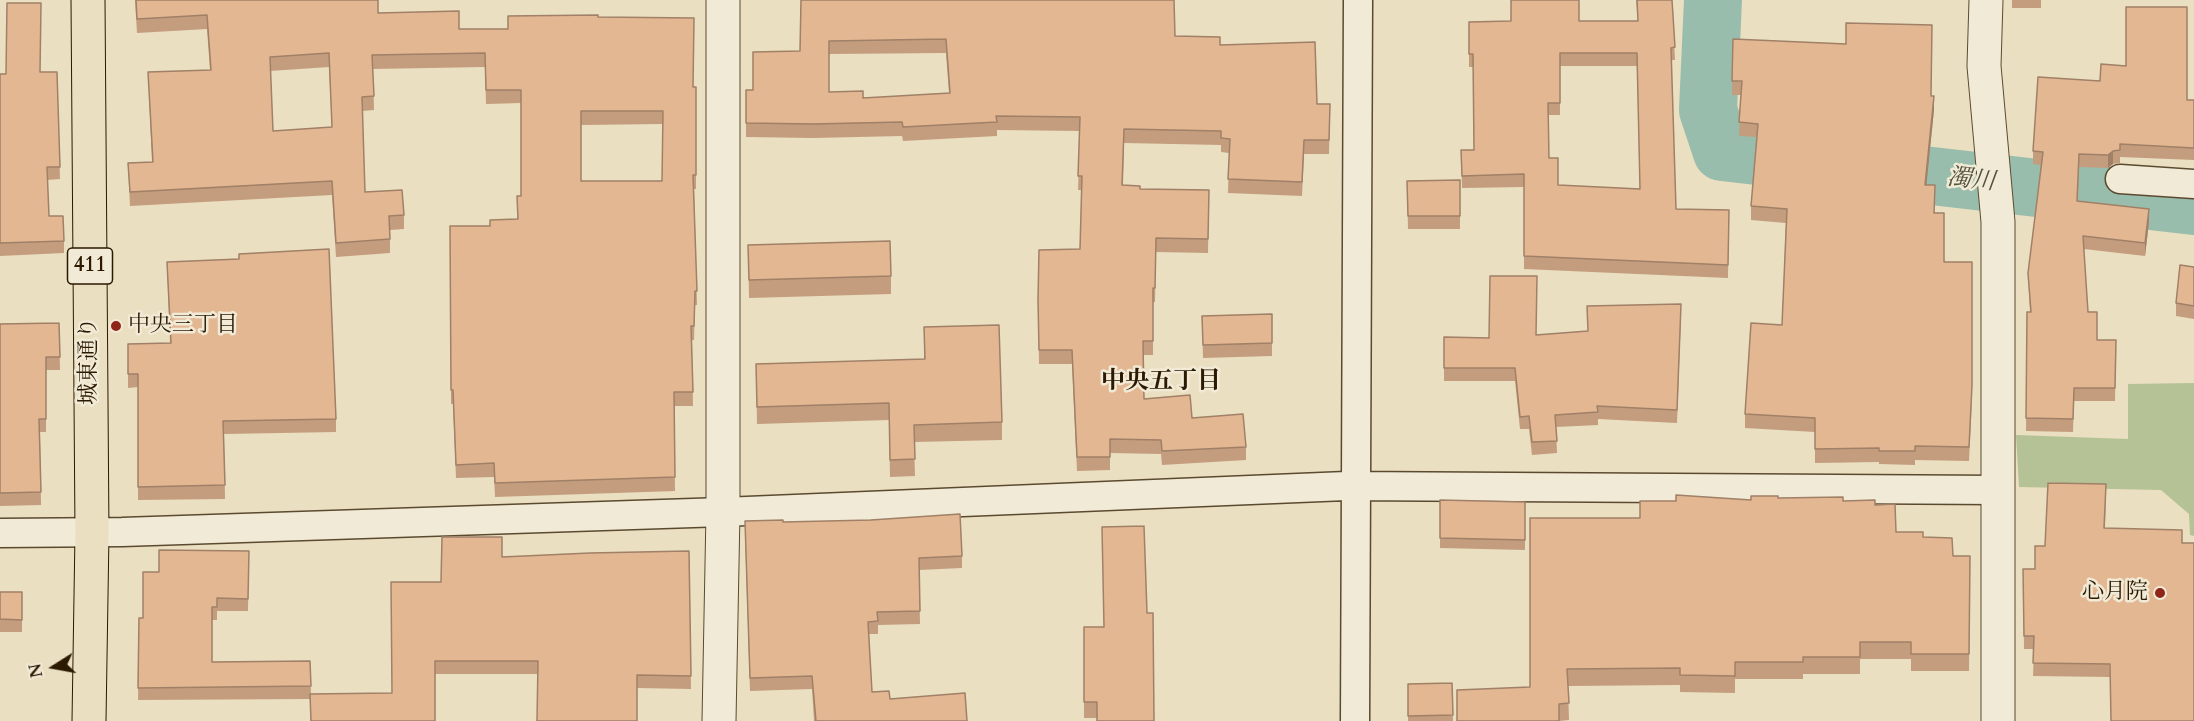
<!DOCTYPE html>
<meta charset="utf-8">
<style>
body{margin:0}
#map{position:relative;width:2194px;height:721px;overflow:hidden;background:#eadfc0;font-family:Cardo,serif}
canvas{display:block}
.north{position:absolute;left:24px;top:637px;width:60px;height:60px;-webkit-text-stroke:4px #f1ead6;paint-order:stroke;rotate:259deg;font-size:16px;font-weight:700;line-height:24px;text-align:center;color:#2b1900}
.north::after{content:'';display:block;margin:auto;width:21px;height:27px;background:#2b1900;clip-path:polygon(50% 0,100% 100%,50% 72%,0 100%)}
</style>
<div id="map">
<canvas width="2194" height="721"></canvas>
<div class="north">N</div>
</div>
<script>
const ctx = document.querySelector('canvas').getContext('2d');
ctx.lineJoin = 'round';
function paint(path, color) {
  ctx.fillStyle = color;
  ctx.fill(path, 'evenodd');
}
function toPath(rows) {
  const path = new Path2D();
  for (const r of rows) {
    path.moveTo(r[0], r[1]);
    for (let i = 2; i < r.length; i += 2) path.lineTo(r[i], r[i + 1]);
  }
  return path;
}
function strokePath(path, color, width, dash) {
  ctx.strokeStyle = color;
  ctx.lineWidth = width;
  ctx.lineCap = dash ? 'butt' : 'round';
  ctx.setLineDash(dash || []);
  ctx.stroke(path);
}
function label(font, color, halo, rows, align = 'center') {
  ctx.font = font + ' Cardo,"Noto Serif JP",serif';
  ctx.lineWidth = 5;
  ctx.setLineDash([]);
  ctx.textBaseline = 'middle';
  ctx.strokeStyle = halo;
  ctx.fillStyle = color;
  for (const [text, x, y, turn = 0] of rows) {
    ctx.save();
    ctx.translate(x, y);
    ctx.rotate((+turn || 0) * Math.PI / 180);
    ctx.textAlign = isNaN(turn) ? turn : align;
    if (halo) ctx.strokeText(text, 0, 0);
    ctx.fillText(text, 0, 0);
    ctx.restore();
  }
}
paint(toPath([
 [2194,383,2194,536,2190,535,2189,514,2161,490,2019,487,2016,435,2128,439,2128,384]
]), '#b4c295');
strokePath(toPath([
 [1713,0,1708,110,1722,152,2194,206]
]), '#99bdac', 58);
const minor = toPath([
 [2120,179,2194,184],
 [0,533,122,532,723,512,1346,486,1999,490],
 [1355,721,1358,0]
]);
const tertiary = toPath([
 [1986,0,1984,66,1998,222,1998,721],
 [719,721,723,512,723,0]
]);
const trunk = toPath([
 [88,0,92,533,89,721]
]);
strokePath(minor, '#5b4a30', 31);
strokePath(tertiary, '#5b4a30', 35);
strokePath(trunk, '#2b1900', 35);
strokePath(minor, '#f1ead6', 28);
strokePath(tertiary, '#f1ead6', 33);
strokePath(trunk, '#eadfc0', 33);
paint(toPath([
 [135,0,378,0,378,13,459,29,508,29,598,17,693,87,696,154,696,189,694,189,697,305,695,305,694,340,692,340,693,406,674,406,675,491,495,497,494,477,456,478,453,404,451,404,450,226,490,226,517,219,521,196,521,103,486,104,485,67,373,69,374,110,362,111,365,192,404,215,404,229,390,230,390,253,336,257,332,195,130,206,128,163,152,162,148,72,210,70,207,29,137,33],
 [329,67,332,127,273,131,270,71],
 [663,124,662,181,581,181,581,125],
 [801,0,1175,36,1220,45,1317,104,1330,104,1329,154,1304,154,1302,196,1228,193,1229,153,1221,152,1221,145,1124,143,1123,185,1140,189,1209,190,1208,253,1156,252,1155,302,1153,302,1153,355,1144,355,1144,399,1192,418,1246,447,1246,460,1162,465,1161,454,1110,453,1110,470,1077,471,1072,364,1039,364,1038,299,1080,249,1082,190,1078,190,1080,131,997,130,997,136,903,141,902,136,813,138,746,137,746,90,753,90,800,51],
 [946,53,949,93,863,98,829,92,829,54],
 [1636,0,1672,0,1675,60,1671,60,1676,209,1729,210,1728,278,1524,269,1524,187,1462,188,1461,150,1474,150,1473,67,1469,67,1469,22,1638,21],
 [1560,66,1637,66,1640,189,1558,185,1549,158,1548,115,1560,115],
 [2012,0,2041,0,2041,8,2012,8],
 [57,72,60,179,47,180,49,216,64,241,64,253,0,256,0,74],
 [1732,81,1931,96,1934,110,1926,185,1935,213,1972,399,1969,461,1915,460,1915,465,1879,464,1879,462,1815,463,1815,432,1745,428,1745,414,1782,325,1786,223,1751,220,1751,206,1757,137,1739,136,1741,95,1732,95],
 [2100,81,2187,100,2194,101,2194,160,2120,157,2120,163,2113,164,2108,168,2079,167,2078,201,2149,222,2145,256,2084,249,2088,312,2097,340,2116,340,2115,401,2074,401,2073,432,2026,431,2027,312,2030,312,2028,273,2041,165,2033,164,2033,151],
 [1460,180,1460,229,1408,229,1407,181],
 [748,245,891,276,891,294,749,298],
 [167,262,336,419,336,432,224,434,225,499,138,500,138,387,128,388,128,344,170,343],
 [2194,267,2194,319,2176,316,2176,303],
 [1272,314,1272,356,1203,358,1202,316],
 [1681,317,1677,423,1598,419,1598,425,1556,427,1557,453,1532,455,1529,429,1520,429,1515,381,1444,381,1444,337,1489,338,1588,331],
 [59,323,60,370,46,370,46,432,40,432,41,505,0,506,0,324],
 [924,327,1002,422,1002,440,914,442,915,476,890,477,889,420,757,424,756,364,924,359],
 [2106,497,2105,528,2110,677,2033,676,2034,649,2024,649,2023,569,2035,569,2045,546],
 [1778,498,1843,501,1875,505,1896,532,1923,537,1953,556,1970,556,1969,671,1911,671,1911,659,1860,659,1860,674,1803,674,1803,679,1735,679,1735,693,1680,692,1680,685,1568,686,1569,720,1559,721,1530,687,1640,518,1751,500],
 [1440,500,1525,502,1525,550,1440,548],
 [783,522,962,556,962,568,919,570,920,624,878,625,878,634,869,634,872,692,890,699,967,721,814,721,812,689,750,691,745,533],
 [1144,526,1097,718,1084,718,1084,627,1104,627],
 [249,551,248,611,217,611,217,620,212,620,212,662,310,661,311,694,392,693,441,582,502,557,689,551,691,689,637,688,538,674,435,674,435,721,310,699,138,700,139,618,143,618],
 [0,592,22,592,22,632,0,632],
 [1452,683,1453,721,1408,721,1408,684]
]), '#c49d7e');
paint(toPath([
 [1934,96,1934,110,1925,199,1925,185],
 [2113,151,2113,164,2108,168,2108,155],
 [2149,209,2149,222,2145,256,2145,243]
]), '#a08067');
const building = toPath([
 [136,0,378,0,378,13,459,11,459,29,508,29,508,16,598,15,598,17,694,18,693,87,696,87,696,175,693,175,697,291,695,291,694,326,691,326,693,392,674,392,675,477,495,483,494,463,456,465,453,390,451,390,450,226,490,226,490,220,518,219,517,196,521,196,521,90,486,90,485,53,372,55,374,96,362,97,365,192,402,190,404,215,389,216,390,239,336,243,332,181,130,192,128,163,153,162,148,72,211,70,207,15,137,19,136,0],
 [329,53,332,127,273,131,270,57,329,53],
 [581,111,663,111,662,181,581,181,581,111],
 [801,0,1174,0,1175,36,1220,37,1220,45,1315,42,1317,104,1330,104,1329,140,1304,140,1302,182,1228,179,1230,139,1221,138,1221,131,1124,129,1122,185,1140,186,1140,189,1209,190,1208,239,1156,238,1155,288,1153,288,1153,341,1143,341,1144,399,1190,395,1192,418,1243,414,1246,447,1162,451,1161,440,1110,439,1110,457,1077,457,1072,350,1039,350,1038,299,1039,250,1080,249,1082,176,1078,176,1080,117,996,116,997,122,903,127,902,122,813,124,746,123,746,90,753,90,753,52,800,51,801,0],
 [946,39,950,93,863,98,863,91,829,92,829,41,946,39],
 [1511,0,1579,0,1579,21,1638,21,1637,0,1672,0,1675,47,1671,48,1676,209,1729,210,1728,265,1524,256,1524,174,1462,176,1461,150,1474,150,1473,54,1469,54,1469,22,1511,21,1511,0],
 [1560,53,1637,53,1640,189,1558,185,1558,158,1549,158,1548,103,1560,103,1560,53],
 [7,3,41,3,40,72,57,72,60,167,47,167,49,216,63,216,64,241,0,243,0,74,6,74,7,3],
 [2126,7,2187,7,2187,100,2194,100,2194,148,2120,144,2120,150,2113,151,2108,155,2079,154,2077,201,2149,209,2145,243,2083,236,2088,312,2097,312,2097,340,2116,340,2115,388,2074,388,2073,419,2026,418,2027,312,2031,312,2028,273,2043,152,2033,151,2038,77,2100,81,2101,64,2126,66,2126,7],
 [1846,23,1932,25,1931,96,1934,96,1925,185,1935,185,1934,213,1944,213,1944,262,1972,262,1972,385,1969,447,1915,446,1915,451,1879,451,1879,448,1815,449,1815,418,1745,414,1751,323,1782,325,1787,209,1751,206,1758,124,1739,122,1742,81,1732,81,1733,39,1846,44,1846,23],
 [1460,180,1460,216,1408,216,1407,181,1460,180],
 [890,241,891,276,749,280,748,245,890,241],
 [329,249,336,419,223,421,225,485,138,487,138,374,128,374,128,344,171,343,167,262,239,259,239,254,329,249],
 [2180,265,2194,267,2194,306,2176,303,2180,265],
 [1490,276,1537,276,1536,335,1588,331,1587,306,1681,304,1677,410,1597,406,1598,412,1555,415,1557,441,1532,442,1529,416,1520,417,1515,368,1444,368,1444,337,1489,338,1490,276],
 [1272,314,1272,343,1203,345,1202,316,1272,314],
 [59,323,60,357,46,357,46,419,39,419,41,492,0,493,0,324,59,323],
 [999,325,1002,422,914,425,915,459,890,460,889,403,757,407,756,364,925,359,924,327,999,325],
 [2048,483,2106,484,2104,528,2182,530,2182,543,2194,543,2194,721,2111,721,2110,664,2033,663,2034,636,2024,636,2023,569,2035,569,2035,546,2045,546,2048,483],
 [1676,495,1751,500,1751,496,1778,496,1778,498,1843,497,1843,501,1875,500,1875,505,1895,504,1896,532,1923,532,1923,537,1952,538,1953,556,1970,556,1969,654,1911,654,1911,642,1860,642,1860,657,1803,657,1803,662,1735,662,1735,676,1680,675,1680,668,1567,669,1569,703,1559,704,1559,721,1457,721,1457,690,1530,687,1530,518,1640,518,1640,501,1676,501,1676,495],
 [1440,500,1525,502,1525,540,1440,538,1440,500],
 [960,514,962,556,919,558,920,611,877,612,878,621,868,622,872,692,889,691,890,699,965,693,967,721,816,721,812,676,750,678,745,521,783,520,783,522,871,520,960,514],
 [1144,526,1147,613,1153,613,1154,721,1097,721,1097,702,1084,702,1084,627,1104,627,1102,527,1144,526],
 [442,537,502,537,502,557,590,553,689,551,691,676,637,675,637,721,537,721,538,661,435,661,435,721,311,721,310,694,392,693,391,582,441,582,442,537],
 [159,550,249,551,248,599,217,598,217,607,212,607,212,662,310,661,311,686,138,688,139,618,143,618,143,572,159,572,159,550],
 [0,592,22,592,22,620,0,619,0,592],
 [1452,683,1453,715,1408,716,1408,684,1452,683]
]);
paint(building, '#e4b793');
strokePath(building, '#a08067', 1.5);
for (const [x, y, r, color] of [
 [116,326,6,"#8f2418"],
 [2160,593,6,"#8f2418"]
]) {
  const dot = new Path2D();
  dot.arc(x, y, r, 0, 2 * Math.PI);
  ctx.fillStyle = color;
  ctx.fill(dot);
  strokePath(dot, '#f1ead6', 2);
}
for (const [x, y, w] of [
 [90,266,45]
]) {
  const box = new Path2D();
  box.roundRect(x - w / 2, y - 18, w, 36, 4.5);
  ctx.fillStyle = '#f1ead6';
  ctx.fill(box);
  strokePath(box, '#2b1900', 1.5);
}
label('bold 21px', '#2b1900', null, [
 ["411",90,266]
]);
label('22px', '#2b1900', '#f1ead6', [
 ["中央三丁目",128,326],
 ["心月院",2148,593,"right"]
], 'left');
label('22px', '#2b1900', '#f1ead6', [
 ["城東通り",90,361,-90]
]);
label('italic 24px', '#52523c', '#f1ead6', [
 ["濁川",1971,181,6]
]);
label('bold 24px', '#2b1900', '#f1ead6', [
 ["中央五丁目",1161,382]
]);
</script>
